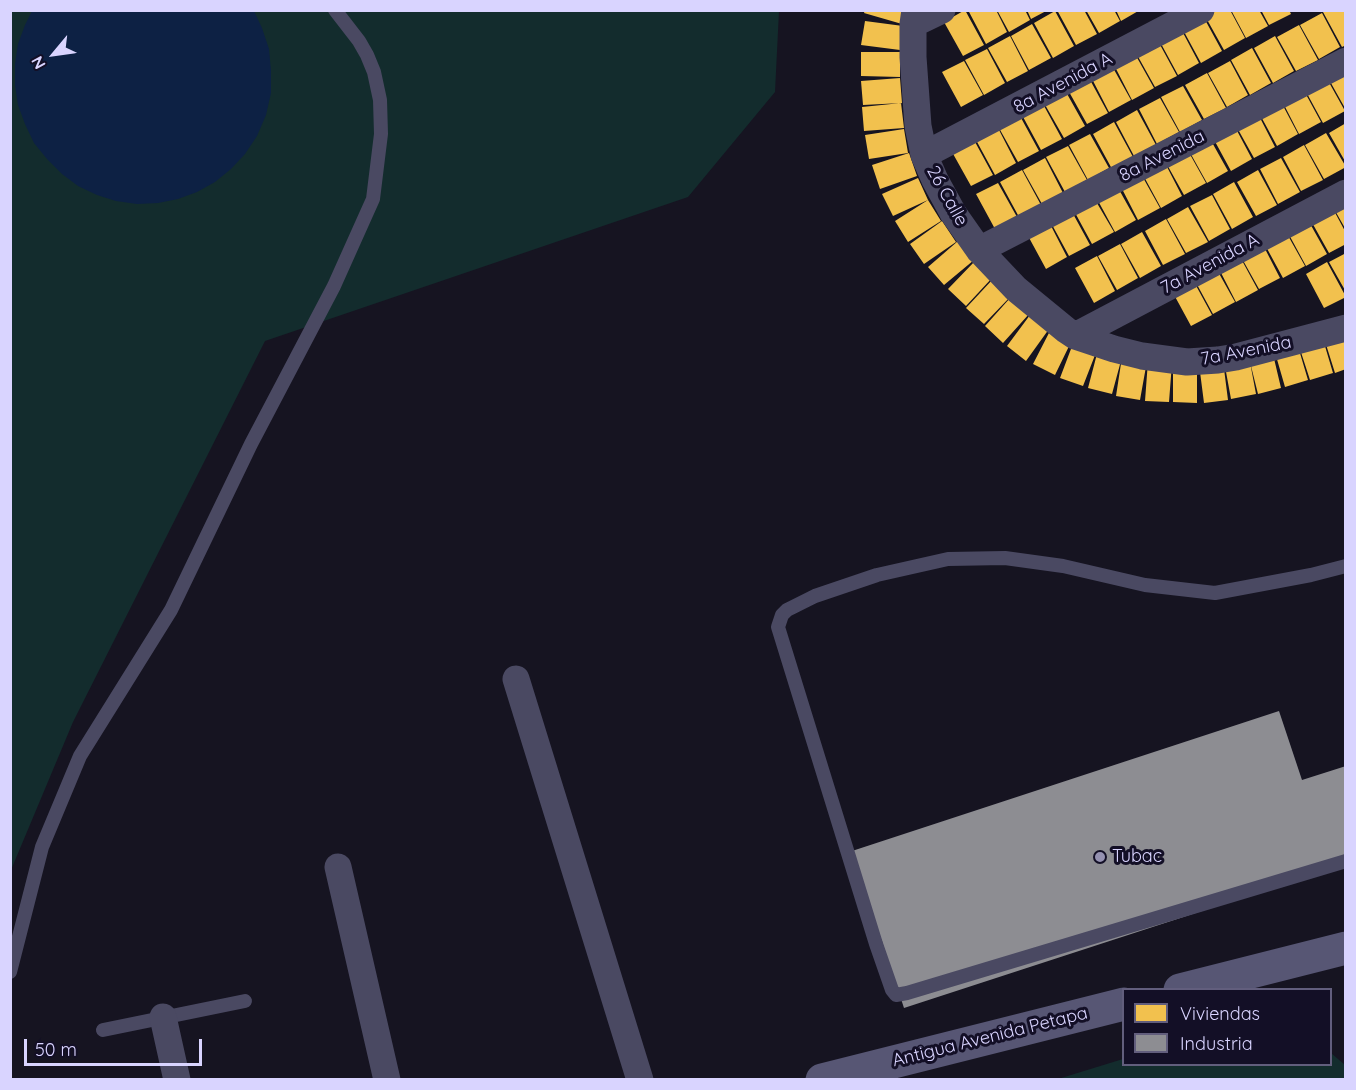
<!DOCTYPE html>
<style>
body{margin:0}
#map{position:relative;width:1356px;height:1090px;overflow:hidden;background:#161421;font-family:Quicksand,sans-serif}
canvas{display:block}
.frame{position:absolute;inset:0;border:12px solid #d9d4ff;pointer-events:none}
.legend{position:absolute;left:1122px;top:988px;width:210px;height:78px;box-sizing:border-box;background:#130f26;border:2px solid #625e7d;margin:0;padding:8px 10px;list-style:none;font-size:18px;color:#d9d4ff}
.legend li{display:flex;align-items:center;gap:12px;height:30px}
.legend b{width:30px;border:2px solid #625e7d}
.north{position:absolute;left:24px;top:24px;width:60px;height:60px;-webkit-text-stroke:4px #130f26;paint-order:stroke;rotate:241deg;font-size:16px;font-weight:700;line-height:24px;text-align:center;color:#d9d4ff}
.north::after{content:'';display:block;margin:auto;width:21px;height:27px;background:#d9d4ff;clip-path:polygon(50% 0,100% 100%,50% 72%,0 100%)}
.scale{position:absolute;left:24px;top:1039px;width:178px;height:27px;box-sizing:border-box;border:3px solid #d9d4ff;border-top:0;padding-left:8px;font-size:18px;line-height:21px;white-space:nowrap;color:#d9d4ff;-webkit-text-stroke:4px #130f26;paint-order:stroke}
</style>
<div id="map">
<canvas width="1356" height="1090"></canvas>
<div class="frame"></div>
<ul class="legend">
<li><b style="height:16px;background:#f2c14e"></b>Viviendas</li>
<li><b style="height:16px;background:#8d8d92"></b>Industria</li>
</ul>
<div class="north">N</div>
<div class="scale">50 m</div>
</div>
<script>
const ctx = document.querySelector('canvas').getContext('2d');
ctx.lineJoin = 'round';
function paint(path, color) {
  ctx.fillStyle = color;
  ctx.fill(path, 'evenodd');
}
function toPath(rows) {
  const path = new Path2D();
  for (const r of rows) {
    path.moveTo(r[0], r[1]);
    for (let i = 2; i < r.length; i += 2) path.lineTo(r[i], r[i + 1]);
  }
  return path;
}
function strokePath(path, color, width, dash) {
  ctx.strokeStyle = color;
  ctx.lineWidth = width;
  ctx.lineCap = dash ? 'butt' : 'round';
  ctx.setLineDash(dash || []);
  ctx.stroke(path);
}
function label(font, color, halo, rows, align = 'center') {
  ctx.font = font + ' Quicksand,sans-serif';
  ctx.lineWidth = 6;
  ctx.setLineDash([]);
  ctx.textBaseline = 'middle';
  ctx.strokeStyle = halo;
  ctx.fillStyle = color;
  for (const [text, x, y, turn = 0] of rows) {
    ctx.save();
    ctx.translate(x, y);
    ctx.rotate((+turn || 0) * Math.PI / 180);
    ctx.textAlign = isNaN(turn) ? turn : align;
    if (halo) ctx.strokeText(text, 0, 0);
    ctx.fillText(text, 0, 0);
    ctx.restore();
  }
}
paint(toPath([
 [11,11,779,11,775,92,688,197,265,341,73,722,11,870],
 [1331,1053,1345,1065,1345,1079,1058,1079,1123,1059,1124,1064,1330,1064]
]), '#132c2d');
paint(toPath([
 [32,11,254,11,262,28,269,49,271,71,271,93,266,115,257,136,245,154,231,169,215,182,197,192,178,199,158,203,137,204,116,201,97,195,78,186,62,174,47,159,34,143,25,124,18,105,15,85,15,64,18,44,25,25]
]), '#0d2144');
paint(toPath([
 [865,10,906,10,902,24,864,13],
 [965,10,984,45,963,56,944,22],
 [968,10,996,10,1007,32,986,44],
 [997,10,1025,10,1030,20,1009,32],
 [1027,10,1048,10,1031,19],
 [1057,10,1084,10,1097,34,1076,45],
 [1086,10,1114,10,1120,21,1099,33],
 [1116,10,1140,10,1121,21],
 [1214,10,1230,10,1245,38,1224,50,1205,16],
 [1231,10,1259,10,1268,26,1246,38],
 [1261,10,1289,10,1291,14,1269,25],
 [1327,10,1346,10,1346,45,1342,47,1323,12],
 [1055,11,1074,46,1053,58,1034,23],
 [1322,13,1340,47,1319,59,1300,25],
 [1203,16,1222,51,1201,63,1182,28],
 [865,21,903,26,900,50,861,45],
 [1032,24,1051,58,1029,70,1011,36],
 [1299,25,1318,60,1296,71,1277,37],
 [1181,29,1199,63,1178,75,1159,40],
 [1010,36,1028,71,1007,82,988,48],
 [1275,36,1294,71,1273,83,1254,48],
 [1158,41,1177,76,1155,87,1136,53],
 [1252,48,1271,83,1250,95,1231,60],
 [987,49,1005,83,984,95,965,60],
 [861,52,900,52,900,77,861,76],
 [1135,54,1154,88,1132,100,1114,65],
 [964,61,983,95,961,107,942,72],
 [1230,61,1248,95,1227,107,1208,73],
 [1112,66,1131,100,1109,112,1091,77],
 [1346,66,1346,110,1327,76],
 [1207,73,1226,108,1204,119,1185,85],
 [1326,77,1345,111,1323,123,1304,88],
 [900,78,902,103,863,105,861,81],
 [1089,78,1108,113,1087,124,1068,90],
 [1183,86,1202,120,1180,132,1161,97],
 [1302,87,1321,122,1299,134,1281,99],
 [1066,92,1085,126,1064,138,1044,103],
 [1160,98,1179,132,1157,144,1139,109],
 [1280,100,1298,134,1277,146,1258,111],
 [901,103,904,128,864,131,862,107],
 [1043,104,1062,139,1041,150,1022,115],
 [1137,110,1156,145,1134,156,1116,122],
 [1257,112,1275,147,1254,158,1235,124],
 [1020,116,1039,151,1018,162,999,128],
 [1114,122,1133,157,1112,169,1093,134],
 [1346,123,1346,163,1329,133],
 [1234,125,1252,159,1231,171,1212,136],
 [998,128,1016,163,995,175,976,140],
 [904,129,908,153,869,159,865,135],
 [1326,133,1346,167,1324,179,1305,145],
 [1090,134,1109,168,1088,180,1069,145],
 [1209,137,1228,171,1207,183,1188,149],
 [974,140,993,175,971,186,952,152],
 [1304,145,1323,180,1301,191,1283,157],
 [1068,146,1087,180,1065,192,1046,157],
 [1187,149,1206,183,1184,195,1165,161],
 [909,153,917,176,880,189,872,165],
 [1045,158,1063,193,1042,204,1023,170],
 [1281,158,1300,192,1278,204,1260,169],
 [1164,161,1182,196,1161,208,1142,173],
 [1022,170,1041,205,1019,217,1000,182],
 [1258,170,1277,205,1256,216,1237,182],
 [1141,174,1160,208,1138,220,1120,185],
 [918,178,928,200,893,216,882,194],
 [1234,182,1253,217,1232,229,1213,194],
 [998,183,1017,217,995,229,976,194],
 [1117,186,1136,220,1115,232,1096,197],
 [1212,195,1230,229,1209,241,1190,206],
 [1094,198,1114,232,1092,244,1073,209],
 [928,200,941,221,908,242,895,221],
 [1346,200,1346,230,1333,207],
 [1188,207,1208,242,1186,253,1167,219],
 [1332,207,1346,233,1346,244,1329,253,1310,219],
 [1071,210,1090,245,1069,256,1050,221],
 [1166,219,1185,254,1163,265,1145,231],
 [1308,220,1327,254,1306,266,1287,231],
 [942,221,956,242,924,264,910,244],
 [1049,222,1067,257,1046,269,1027,234],
 [1142,232,1161,266,1140,278,1121,244],
 [1286,232,1305,266,1283,278,1264,243],
 [958,241,974,260,944,285,928,267],
 [1262,243,1280,278,1259,289,1240,255],
 [1120,244,1138,278,1117,290,1098,256],
 [1346,253,1346,292,1329,262],
 [1239,255,1258,290,1236,302,1218,267],
 [1097,256,1115,291,1094,303,1075,268],
 [975,261,992,278,966,306,948,289],
 [1327,262,1346,297,1324,308,1306,274],
 [1216,268,1235,302,1213,314,1194,279],
 [993,279,1011,296,984,324,966,308],
 [1193,280,1212,315,1191,326,1172,291],
 [1011,297,1029,314,1003,343,985,326],
 [1030,315,1049,329,1026,361,1007,346],
 [1346,328,1346,369,1335,373,1323,335],
 [1051,329,1072,340,1055,375,1033,364],
 [1322,336,1333,373,1310,380,1298,343],
 [1074,341,1097,350,1083,386,1060,378],
 [1297,343,1308,380,1285,387,1274,349],
 [1098,350,1122,357,1112,394,1088,388],
 [1272,350,1281,388,1258,394,1250,362,1256,394,1231,399,1224,361],
 [1122,357,1147,361,1140,400,1116,396],
 [1148,361,1172,363,1169,402,1145,401],
 [1223,361,1228,400,1204,403,1199,364],
 [1173,363,1197,364,1197,403,1173,402]
]), '#f2c14e');
paint(toPath([
 [1279,711,1302,780,1346,766,1346,864,904,1008,852,851]
]), '#8d8d92');
strokePath(toPath([
 [1346,566,1311,575,1215,593,1145,585,1063,566,1005,558,948,559,877,575,815,596,787,610,782,615,778,627,876,944,892,990,896,995,907,993,1346,861],
 [10,972,42,847,80,756,171,610,251,444,334,286,373,199,381,134,380,100,374,72,367,55,359,41,335,10],
 [103,1030,245,1001]
]), '#4a4962', 14);
strokePath(toPath([
 [915,10,913,24,913,57,918,126,924,155,935,180,953,213,979,250,1016,289,1066,330,1075,336,1114,349,1142,356,1187,362,1218,360,1236,357,1346,328],
 [913,24,942,10],
 [924,155,1201,10],
 [979,250,1346,61],
 [1075,336,1346,193],
 [516,679,640,1080],
 [338,867,387,1080],
 [163,1017,177,1080]
]), '#4a4962', 27);
strokePath(toPath([
 [1180,990,1346,948],
 [822,1080,1124,1004]
]), '#575674', 33);
for (const [x, y, r, color] of [
 [1100,857,6,"#9591b1"]
]) {
  const dot = new Path2D();
  dot.arc(x, y, r, 0, 2 * Math.PI);
  ctx.fillStyle = color;
  ctx.fill(dot);
  strokePath(dot, '#130f26', 2);
}
label('18px', '#d9d4ff', '#130f26', [
 ["8a Avenida A",1063,83,-28],
 ["8a Avenida",1162,156,-27],
 ["26 Calle",947,196,61],
 ["7a Avenida A",1210,264,-28],
 ["7a Avenida",1246,351,-11],
 ["Antigua Avenida Petapa",990,1037,-14]
]);
label('18px', '#d9d4ff', '#130f26', [
 ["Tubac",1112,857]
], 'left');
</script>
